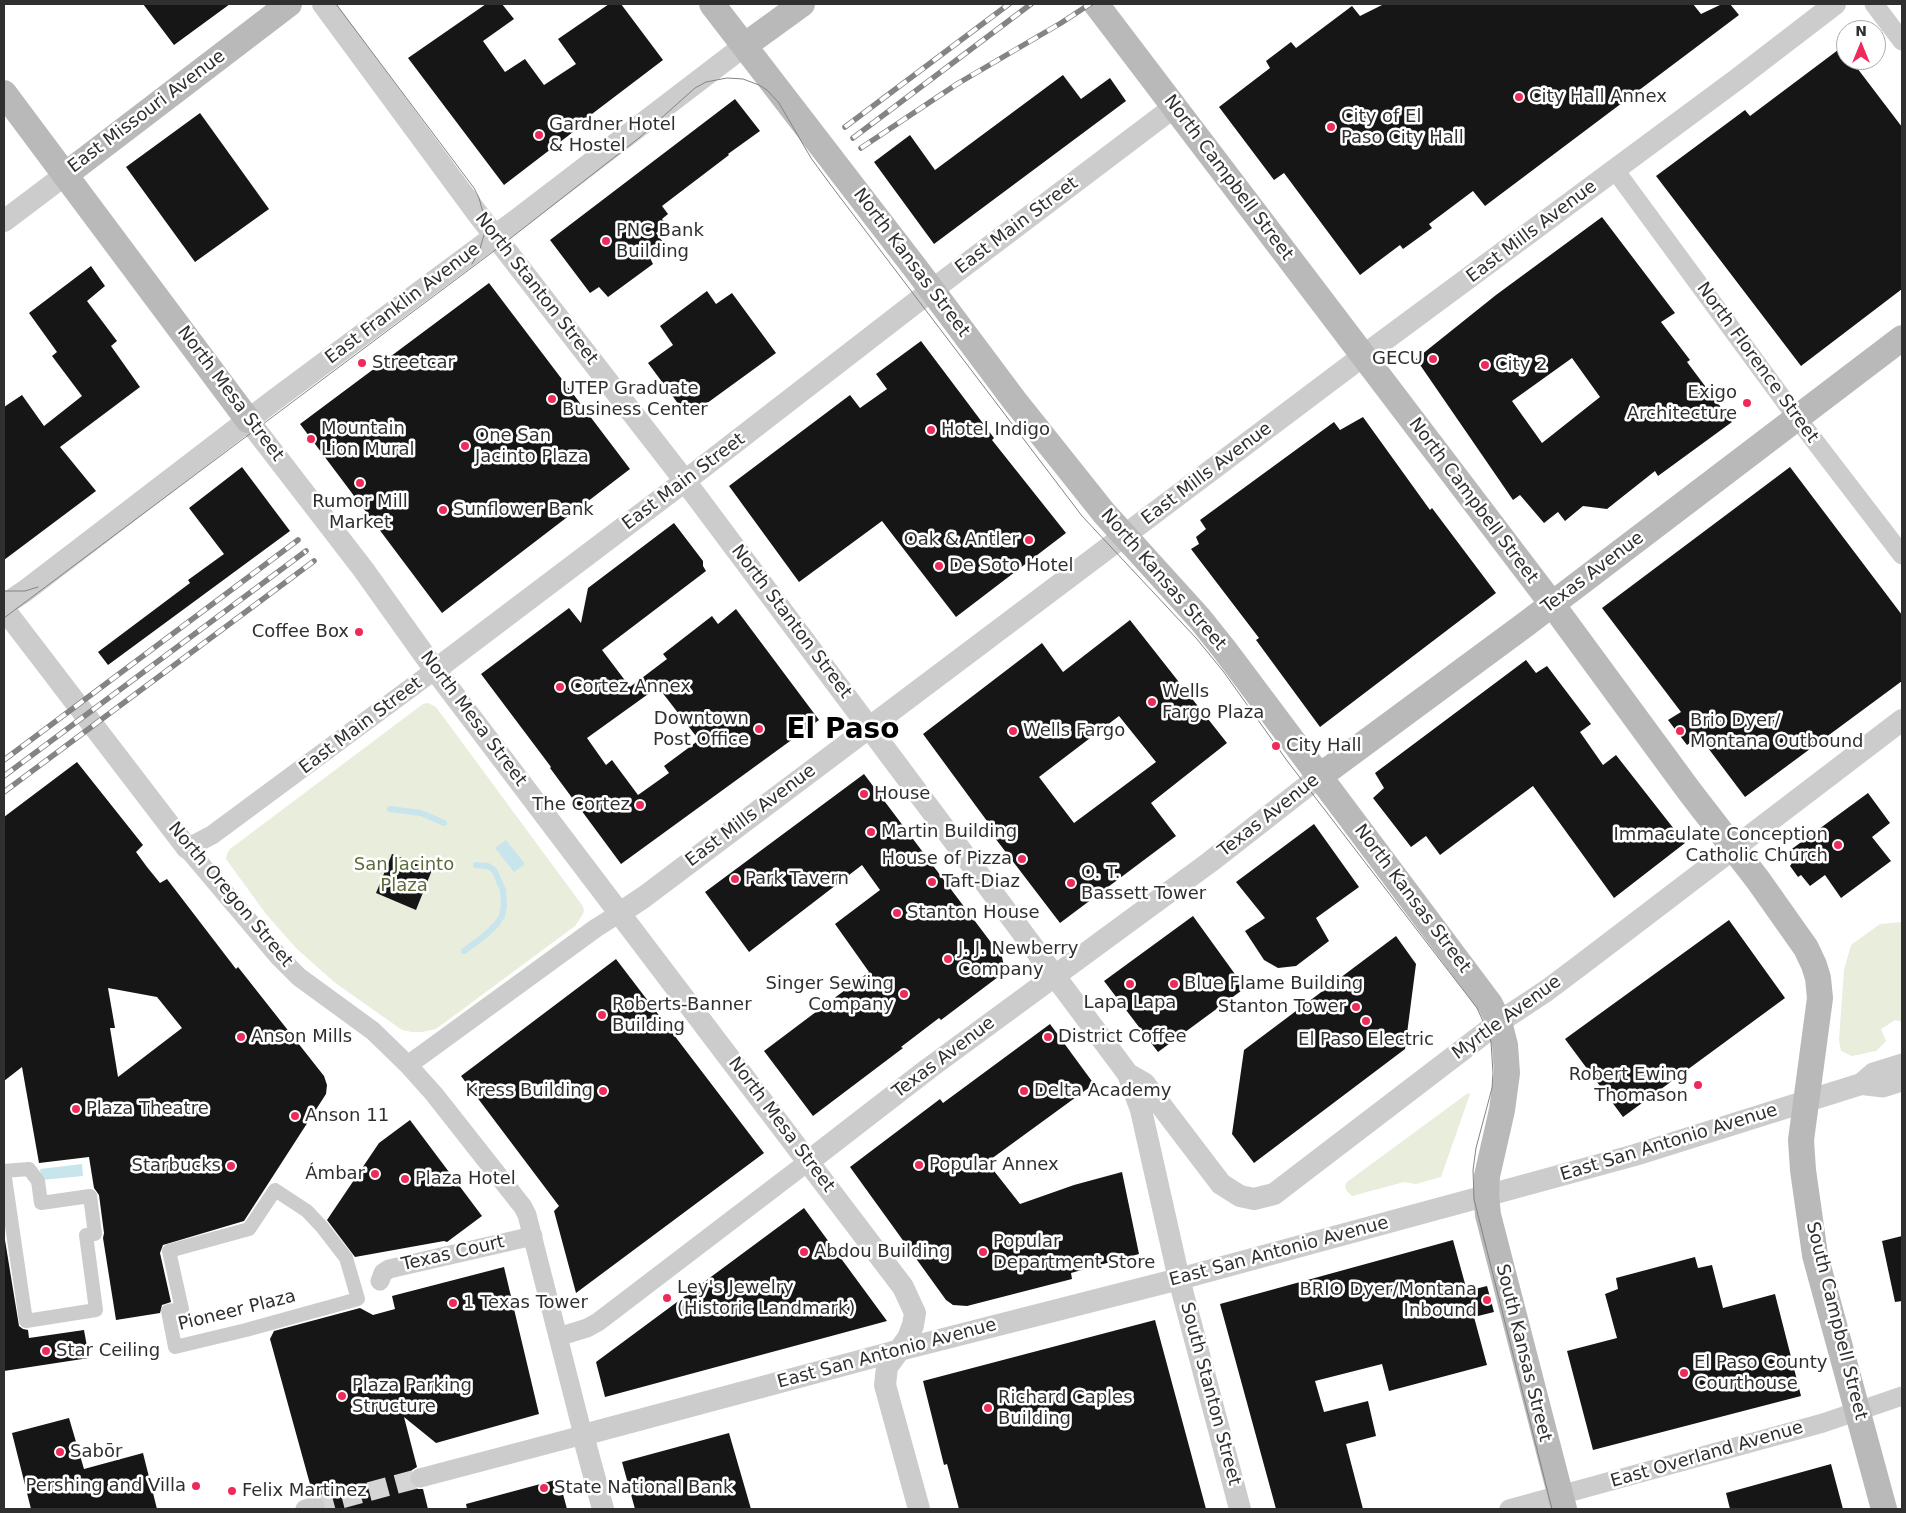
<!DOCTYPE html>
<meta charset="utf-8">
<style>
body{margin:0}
#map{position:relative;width:1906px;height:1513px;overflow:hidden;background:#fff;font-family:"DejaVu Sans",sans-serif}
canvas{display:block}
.frame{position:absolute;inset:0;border:5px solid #2f2f2f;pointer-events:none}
.north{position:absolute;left:1836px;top:20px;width:50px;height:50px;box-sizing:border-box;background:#fff;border:1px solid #acacac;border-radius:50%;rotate:0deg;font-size:14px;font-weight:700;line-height:20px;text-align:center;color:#2f2f2f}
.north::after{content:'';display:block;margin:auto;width:18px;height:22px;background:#ed2a59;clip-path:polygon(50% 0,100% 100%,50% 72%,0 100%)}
</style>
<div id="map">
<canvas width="1906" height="1513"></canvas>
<div class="frame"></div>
<div class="north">N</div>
</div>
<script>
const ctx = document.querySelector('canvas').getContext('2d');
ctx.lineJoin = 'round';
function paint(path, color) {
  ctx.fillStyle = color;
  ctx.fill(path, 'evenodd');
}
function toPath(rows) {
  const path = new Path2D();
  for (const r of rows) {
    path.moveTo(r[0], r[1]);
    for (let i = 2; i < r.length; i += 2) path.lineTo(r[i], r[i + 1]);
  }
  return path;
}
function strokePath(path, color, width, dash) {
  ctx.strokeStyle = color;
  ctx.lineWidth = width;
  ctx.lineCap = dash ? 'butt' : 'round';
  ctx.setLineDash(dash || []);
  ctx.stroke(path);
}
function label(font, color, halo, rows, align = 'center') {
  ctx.font = font + ' "DejaVu Sans",sans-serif';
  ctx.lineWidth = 5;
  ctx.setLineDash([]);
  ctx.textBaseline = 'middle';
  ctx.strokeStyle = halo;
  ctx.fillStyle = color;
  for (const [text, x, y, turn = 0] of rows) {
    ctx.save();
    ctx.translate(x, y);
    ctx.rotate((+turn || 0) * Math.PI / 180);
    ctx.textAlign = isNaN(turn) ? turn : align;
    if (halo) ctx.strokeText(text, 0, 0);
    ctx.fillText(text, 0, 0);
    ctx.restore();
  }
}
paint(toPath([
 [428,703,436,707,582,905,584,910,583,914,575,926,436,1029,422,1032,412,1032,402,1030,334,982,296,948,266,914,226,859,227,854,230,849,423,704],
 [1902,922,1902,1022,1895,1020,1881,1029,1886,1041,1876,1051,1852,1056,1841,1051,1839,1040,1844,970,1851,945,1880,924],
 [1468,1093,1470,1094,1441,1177,1416,1184,1404,1182,1352,1196,1346,1190,1345,1186,1347,1182]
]), '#e8eddc');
paint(toPath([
 [506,840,525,864,514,872,495,848],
 [82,1164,83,1176,42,1180,40,1169]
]), '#c8e5ee');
strokePath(toPath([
 [390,809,421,813,444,823],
 [464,951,483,937,496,925,502,916,504,905,503,890,494,870,488,866,476,865]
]), '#c8e5ee', 6);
paint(toPath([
 [143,4,230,4,174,45],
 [486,4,502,4,514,19,483,41,505,72,525,59,544,85,576,64,558,39,609,4,621,4,663,60,588,117,590,119,504,185,408,58],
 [1384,4,1693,4,1701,14,1722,4,1730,4,1739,15,1485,206,1473,191,1429,224,1432,228,1403,249,1400,245,1360,275,1284,173,1274,180,1219,107,1270,68,1266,61,1291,42,1296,48,1352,6,1360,16],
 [1842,47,1846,53,1846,60,1851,60,1902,127,1902,289,1801,366,1656,176,1745,110,1750,116],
 [1063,75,1081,99,1110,78,1126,101,934,244,874,162,910,135,935,170],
 [735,99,760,131,728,154,729,155,662,206,668,214,662,219,667,225,656,233,663,242,648,254,653,264,608,297,599,287,590,293,550,240],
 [200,113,269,209,195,262,126,167],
 [1602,217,1675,313,1661,322,1690,360,1687,362,1732,422,1658,476,1655,471,1607,509,1583,506,1565,521,1558,512,1544,523,1520,495,1513,500,1416,359,1496,295],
 [1572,358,1600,397,1542,443,1512,401],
 [91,266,105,286,87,301,117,341,111,346,140,387,60,447,96,491,4,560,4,407,22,395,44,426,82,396,52,356,57,352,29,313],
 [489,283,630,469,442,613,300,424],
 [707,291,716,304,732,293,776,353,688,417,648,363,673,345,660,326],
 [921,341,994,438,992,440,1066,533,956,617,882,521,799,582,729,486,850,395,860,408,887,389,876,374],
 [1363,417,1430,510,1432,508,1496,593,1320,727,1256,640,1259,638,1191,549,1199,544,1196,537,1206,529,1200,520,1334,422,1340,430],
 [242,467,290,531,108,665,98,652,190,583,188,580,224,554,189,508],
 [1790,467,1902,615,1902,681,1745,797,1699,736,1687,745,1668,720,1681,712,1602,608],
 [674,523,703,561,703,566,706,571,602,650,630,687,667,659,663,654,712,616,718,624,736,609,819,720,621,864,550,768,551,767,481,674,569,608,581,623,588,588],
 [658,687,699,740,664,766,669,773,638,795,612,760,606,765,587,738],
 [1130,620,1227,743,1151,803,1176,836,1060,923,995,838,998,836,923,734,1042,643,1063,672],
 [1119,716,1156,762,1074,823,1039,777],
 [1526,660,1536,673,1547,666,1591,724,1580,732,1603,765,1616,755,1685,843,1614,898,1533,786,1440,855,1426,836,1411,847,1373,798,1384,788,1375,773],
 [77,762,143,845,136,852,147,867,160,883,167,879,236,969,238,967,324,1076,327,1085,326,1094,244,1221,163,1245,160,1253,171,1302,162,1305,160,1313,116,1320,103,1238,104,1233,99,1195,94,1188,89,1157,39,1163,22,1067,4,1081,4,817],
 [108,988,157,997,182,1028,118,1077,110,1028,115,1028],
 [864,774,1002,957,1004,966,998,977,941,1020,939,1018,901,1047,903,1048,813,1116,764,1051,869,972,835,924,880,890,862,865,749,952,705,892],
 [1868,793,1890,823,1872,837,1891,861,1841,898,1825,875,1810,886,1801,875,1798,877,1790,866,1792,863,1785,854],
 [1314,824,1359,887,1316,918,1329,941,1296,966,1278,968,1264,960,1245,931,1265,918,1236,882],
 [392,854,432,870,416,910,376,893],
 [1193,916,1245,988,1158,1052,1104,981],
 [1729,920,1785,998,1623,1117,1565,1039],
 [1396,936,1416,964,1405,1049,1254,1163,1232,1134,1244,1050],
 [616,959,764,1153,576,1293,554,1211,559,1206,461,1076],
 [1050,1024,1094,1084,987,1162,1020,1204,1074,1185,1122,1172,1139,1254,1071,1273,1072,1279,967,1306,953,1305,946,1300,850,1167,940,1099,943,1103],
 [410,1120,482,1216,447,1242,444,1241,355,1257,327,1220,379,1143],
 [804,1208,887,1321,605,1397,596,1362],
 [4,1234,19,1326,23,1329,28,1330,29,1338,84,1330,89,1358,4,1371],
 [1902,1236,1902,1301,1895,1302,1882,1241],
 [1453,1240,1467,1291,1487,1286,1494,1312,1474,1317,1487,1365,1389,1391,1382,1364,1315,1381,1324,1412,1368,1401,1376,1436,1346,1444,1363,1509,1276,1509,1220,1304],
 [1695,1257,1698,1268,1712,1265,1723,1308,1775,1294,1801,1396,1593,1450,1567,1351,1617,1338,1605,1294,1618,1289,1616,1278],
 [504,1267,539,1414,436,1443,404,1417,417,1467,412,1470,409,1480,412,1486,418,1489,423,1489,428,1509,326,1509,326,1503,323,1498,318,1495,313,1495,270,1339,274,1331,360,1308,373,1315,395,1309,392,1296],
 [1155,1320,1206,1509,959,1509,947,1464,944,1465,923,1381],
 [69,1418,84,1469,143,1453,157,1509,31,1509,12,1433],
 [729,1433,751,1509,635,1509,622,1462],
 [1831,1464,1843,1509,1730,1509,1726,1493],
 [559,1479,567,1509,467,1509,466,1504]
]), '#161616');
strokePath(toPath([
 [315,1506,420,1478]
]), '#d5d5d5', 19, [19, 9]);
strokePath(toPath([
 [29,1169,38,1181,41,1203,90,1196,95,1234,86,1235,96,1310,26,1321,4,1171,29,1169],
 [275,1190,307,1211,322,1227,346,1258,358,1299,246,1330,175,1347,168,1311,182,1309,169,1251,249,1229,275,1190]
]), '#ccc', 14);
strokePath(toPath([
 [1874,4,1902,41],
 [1615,170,1797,418,1902,555],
 [408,1065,596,928,620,913],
 [1858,1085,1873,1072,1902,1063],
 [1858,1085,1883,1088,1902,1082],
 [380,1281,383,1273,389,1269,533,1236],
 [558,1337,587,1328,598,1322,809,1161],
 [420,1478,583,1435,527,1215,523,1207,434,1094,408,1065,373,1031,299,977,279,957,187,848,212,835,435,670],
 [305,1509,315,1506],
 [1509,1509,1823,1423,1902,1396]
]), '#ccc', 19);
strokePath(toPath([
 [323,4,477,213,685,481,1128,1074,1141,1110,1179,1279,1240,1509],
 [4,221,65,175],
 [248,420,363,569,435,670,903,1287,915,1313,913,1325,908,1338,887,1367,885,1385,919,1509],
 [4,605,25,591,273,401,519,218,744,46],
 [4,609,187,848],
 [435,670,685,481,919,300,1174,107],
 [620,913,644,897,1363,356,1736,80,1835,4],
 [1128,1074,1144,1083,1221,1184,1240,1196,1254,1199,1274,1194,1499,1022,1546,991,1582,964,1902,720],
 [809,1161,928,1069,1210,862,1320,776],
 [603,1509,583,1435,900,1350,1179,1279,1474,1199,1635,1155,1858,1085]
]), '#ccc', 22);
strokePath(toPath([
 [712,4,916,269,1014,400,1104,513,1200,619,1224,649,1490,1004,1499,1022,1505,1045,1507,1073,1502,1110,1487,1176,1486,1195,1488,1215,1564,1509],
 [1096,4,1552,604,1690,792,1758,880,1806,948,1814,965,1818,978,1820,998,1801,1140,1803,1170,1815,1255,1884,1509],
 [744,46,802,4],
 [4,93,248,420],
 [65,175,289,4],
 [1320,776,1526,624,1902,338]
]), '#b9b9b9', 26);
strokePath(toPath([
 [336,4,474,188,479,198,484,216,484,235,479,252,472,264],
 [4,591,25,591,38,587],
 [4,618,502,245,639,138,695,88,706,82,727,78,743,79,759,85,767,90,779,103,811,158,830,184,1082,516,1196,638,1223,671,1288,762,1477,1008,1487,1030,1491,1042,1493,1073,1492,1088,1476,1148,1473,1170,1474,1199,1552,1509]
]), '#848484', 1);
const rail = toPath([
 [845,127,1009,4],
 [853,138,1031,4],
 [861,148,957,84,1061,23,1090,4],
 [4,760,298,540],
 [4,776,306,551],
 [4,792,314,561]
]);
strokePath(rail, '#848484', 5.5);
strokePath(rail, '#fff', 4, [11]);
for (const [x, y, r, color] of [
 [1519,97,5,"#ed2a59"],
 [1331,127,5,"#ed2a59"],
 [539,135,5,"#ed2a59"],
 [606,241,5,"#ed2a59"],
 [1433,359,5,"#ed2a59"],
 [362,363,5,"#ed2a59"],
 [1485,365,5,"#ed2a59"],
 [552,399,5,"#ed2a59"],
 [1747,403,5,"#ed2a59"],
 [931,430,5,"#ed2a59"],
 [311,439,5,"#ed2a59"],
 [465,446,5,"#ed2a59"],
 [360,483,5,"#ed2a59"],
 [443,510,5,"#ed2a59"],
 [1029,540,5,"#ed2a59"],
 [939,566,5,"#ed2a59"],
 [359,632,5,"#ed2a59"],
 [560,687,5,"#ed2a59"],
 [1152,702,5,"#ed2a59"],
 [759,729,5,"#ed2a59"],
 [1013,731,5,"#ed2a59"],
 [1680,731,5,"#ed2a59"],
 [1276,746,5,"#ed2a59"],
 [864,794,5,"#ed2a59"],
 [640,805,5,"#ed2a59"],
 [871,832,5,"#ed2a59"],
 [1838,845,5,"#ed2a59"],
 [1022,859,5,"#ed2a59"],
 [735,879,5,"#ed2a59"],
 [932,882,5,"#ed2a59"],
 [1071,883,5,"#ed2a59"],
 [897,913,5,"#ed2a59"],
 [948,959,5,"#ed2a59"],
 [1130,984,5,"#ed2a59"],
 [1174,984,5,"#ed2a59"],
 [904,994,5,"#ed2a59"],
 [1356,1007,5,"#ed2a59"],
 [602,1015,5,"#ed2a59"],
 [1366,1021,5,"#ed2a59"],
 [241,1037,5,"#ed2a59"],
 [1048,1037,5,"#ed2a59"],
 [1698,1085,5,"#ed2a59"],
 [603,1091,5,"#ed2a59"],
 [1024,1091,5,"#ed2a59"],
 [76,1109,5,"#ed2a59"],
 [295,1116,5,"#ed2a59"],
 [919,1165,5,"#ed2a59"],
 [231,1166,5,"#ed2a59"],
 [375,1174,5,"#ed2a59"],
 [405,1179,5,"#ed2a59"],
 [804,1252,5,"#ed2a59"],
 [983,1252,5,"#ed2a59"],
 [667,1298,5,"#ed2a59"],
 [1487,1300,5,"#ed2a59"],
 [453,1303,5,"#ed2a59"],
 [46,1351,5,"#ed2a59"],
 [1684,1373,5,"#ed2a59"],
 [342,1396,5,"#ed2a59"],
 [988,1408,5,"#ed2a59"],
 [60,1452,5,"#ed2a59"],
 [196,1486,5,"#ed2a59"],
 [544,1488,5,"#ed2a59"],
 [232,1491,5,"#ed2a59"]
]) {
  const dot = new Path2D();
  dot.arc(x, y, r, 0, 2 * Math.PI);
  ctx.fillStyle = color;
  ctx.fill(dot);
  strokePath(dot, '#fff', 2);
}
label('18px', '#2f2f2f', '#fff', [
 ["City Hall Annex",1529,97],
 ["City of El",1341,117],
 ["Paso City Hall",1341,138],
 ["Gardner Hotel",549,125],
 ["& Hostel",549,146],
 ["PNC Bank",616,231],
 ["Building",616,252],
 ["GECU",1423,359,"right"],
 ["Streetcar",372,363],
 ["City 2",1495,365],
 ["UTEP Graduate",562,389],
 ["Business Center",562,410],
 ["Exigo",1737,393,"right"],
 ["Architecture",1737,414,"right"],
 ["Mountain",321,429],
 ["Lion Mural",321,450],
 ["Hotel Indigo",941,430],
 ["One San",475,436],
 ["Jacinto Plaza",475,457],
 ["Rumor Mill",360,502,"center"],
 ["Market",360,523,"center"],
 ["Sunflower Bank",453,510],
 ["Oak & Antler",1019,540,"right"],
 ["De Soto Hotel",949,566],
 ["Coffee Box",349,632,"right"],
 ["Cortez Annex",570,687],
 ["Wells",1162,692],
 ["Fargo Plaza",1162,713],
 ["Downtown",749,719,"right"],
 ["Post Office",749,740,"right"],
 ["Brio Dyer/",1690,721],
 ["Montana Outbound",1690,742],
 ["Wells Fargo",1023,731],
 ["City Hall",1286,746],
 ["House",874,794],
 ["The Cortez",630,805,"right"],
 ["Martin Building",881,832],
 ["Immaculate Conception",1828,835,"right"],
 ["Catholic Church",1828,856,"right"],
 ["House of Pizza",1012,859,"right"],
 ["O. T.",1081,873],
 ["Bassett Tower",1081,894],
 ["Park Tavern",745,879],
 ["Taft-Diaz",942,882],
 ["Stanton House",907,913],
 ["J. J. Newberry",958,949],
 ["Company",958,970],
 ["Singer Sewing",894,984,"right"],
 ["Company",894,1005,"right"],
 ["Blue Flame Building",1184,984],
 ["Lapa Lapa",1130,1003,"center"],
 ["Roberts-Banner",612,1005],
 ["Building",612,1026],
 ["Stanton Tower",1346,1007,"right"],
 ["Anson Mills",251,1037],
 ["District Coffee",1058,1037],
 ["El Paso Electric",1366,1040,"center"],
 ["Robert Ewing",1688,1075,"right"],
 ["Thomason",1688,1096,"right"],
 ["Kress Building",593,1091,"right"],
 ["Delta Academy",1034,1091],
 ["Plaza Theatre",86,1109],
 ["Anson 11",305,1116],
 ["Popular Annex",929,1165],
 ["Starbucks",221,1166,"right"],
 ["Ámbar",365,1174,"right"],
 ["Plaza Hotel",415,1179],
 ["Popular",993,1242],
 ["Department Store",993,1263],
 ["Abdou Building",814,1252],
 ["Ley's Jewelry",677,1288],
 ["(Historic Landmark)",677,1309],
 ["BRIO Dyer/Montana",1477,1290,"right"],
 ["Inbound",1477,1311,"right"],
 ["1 Texas Tower",463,1303],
 ["Star Ceiling",56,1351],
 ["El Paso County",1694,1363],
 ["Courthouse",1694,1384],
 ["Plaza Parking",352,1386],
 ["Structure",352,1407],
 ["Richard Caples",998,1398],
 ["Building",998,1419],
 ["Sabōr",70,1452],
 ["Pershing and Villa",186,1486,"right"],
 ["State National Bank",554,1488],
 ["Felix Martinez",242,1491]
], 'left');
label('18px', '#2f2f2f', '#fff', [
 ["East Missouri Avenue",147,112,-37],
 ["North Campbell Street",1228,178,53],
 ["East Main Street",1017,226,-37],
 ["East Mills Avenue",1532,232,-37],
 ["North Kansas Street",911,263,53],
 ["North Stanton Street",536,289,52],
 ["East Franklin Avenue",403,304,-37],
 ["North Florence Street",1757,363,54],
 ["North Mesa Street",230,394,53],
 ["East Mills Avenue",1207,474,-37],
 ["East Main Street",684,482,-37],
 ["North Campbell Street",1473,501,53],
 ["Texas Avenue",1593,573,-37],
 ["North Kansas Street",1163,580,49],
 ["North Stanton Street",791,622,53],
 ["North Mesa Street",473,719,53],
 ["East Main Street",361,726,-37],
 ["East Mills Avenue",751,816,-37],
 ["Texas Avenue",1269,816,-38],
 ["North Oregon Street",230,895,50],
 ["North Kansas Street",1412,899,53],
 ["Myrtle Avenue",1507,1018,-36],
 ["Texas Avenue",944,1058,-37],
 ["North Mesa Street",781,1125,53],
 ["East San Antonio Avenue",1669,1143,-17],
 ["East San Antonio Avenue",1279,1252,-15],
 ["Texas Court",453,1254,-13],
 ["Pioneer Plaza",237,1311,-14],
 ["South Campbell Street",1836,1321,76],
 ["South Kansas Street",1523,1353,76],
 ["East San Antonio Avenue",887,1354,-15],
 ["South Stanton Street",1210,1394,75],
 ["East Overland Avenue",1707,1455,-16]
]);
label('18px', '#5b6d3a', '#fff', [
 ["San Jacinto",404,865],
 ["Plaza",404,886]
]);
label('bold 28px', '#000', '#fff', [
 ["El Paso",843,731]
]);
</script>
